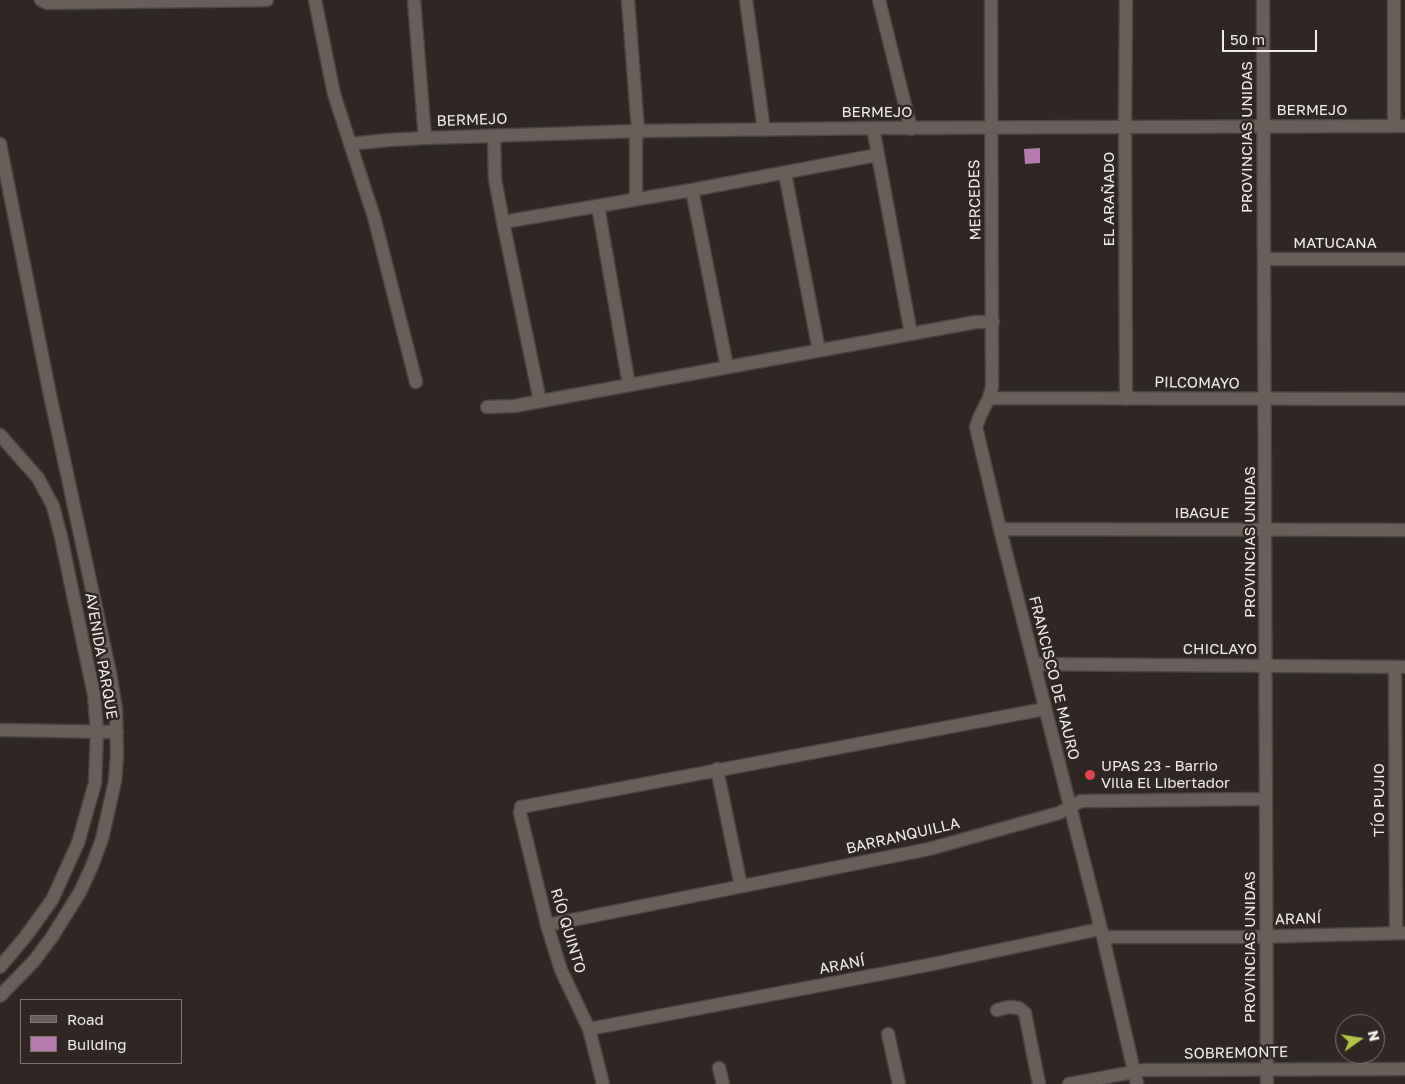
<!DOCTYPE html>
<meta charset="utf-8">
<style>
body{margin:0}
#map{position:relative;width:1405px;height:1084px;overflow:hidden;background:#2f2723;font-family:"Golos Text",sans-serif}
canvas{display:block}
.legend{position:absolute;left:20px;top:999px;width:162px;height:65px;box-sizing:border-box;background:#2f2723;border:1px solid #7d7572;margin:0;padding:6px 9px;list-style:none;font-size:15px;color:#f1ebe9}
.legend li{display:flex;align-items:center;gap:10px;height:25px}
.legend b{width:25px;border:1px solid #7d7572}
.north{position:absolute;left:1335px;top:1014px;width:50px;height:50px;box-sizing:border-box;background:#2f2723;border:1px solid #7d7572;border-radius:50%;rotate:77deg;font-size:14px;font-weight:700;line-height:20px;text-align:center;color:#f1ebe9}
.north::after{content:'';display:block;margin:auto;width:18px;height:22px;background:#b3c24b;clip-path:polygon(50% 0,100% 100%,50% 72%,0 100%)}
.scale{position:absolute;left:1222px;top:30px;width:95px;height:22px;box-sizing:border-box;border:2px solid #f1ebe9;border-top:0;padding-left:6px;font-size:15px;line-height:18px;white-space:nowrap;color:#f1ebe9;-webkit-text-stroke:4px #2f2723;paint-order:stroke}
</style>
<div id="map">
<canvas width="1405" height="1084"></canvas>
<ul class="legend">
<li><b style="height:6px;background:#685f5b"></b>Road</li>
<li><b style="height:14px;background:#b47bac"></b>Building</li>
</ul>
<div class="north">N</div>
<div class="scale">50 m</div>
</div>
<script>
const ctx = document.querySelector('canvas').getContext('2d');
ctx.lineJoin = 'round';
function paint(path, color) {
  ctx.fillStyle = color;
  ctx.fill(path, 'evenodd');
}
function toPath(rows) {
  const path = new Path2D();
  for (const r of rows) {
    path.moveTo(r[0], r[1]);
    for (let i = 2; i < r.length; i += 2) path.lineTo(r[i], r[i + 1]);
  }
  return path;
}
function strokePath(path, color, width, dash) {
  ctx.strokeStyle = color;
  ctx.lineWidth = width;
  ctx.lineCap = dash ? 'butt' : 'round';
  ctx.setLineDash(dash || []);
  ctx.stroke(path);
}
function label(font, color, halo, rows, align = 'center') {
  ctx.font = font + ' "Golos Text",sans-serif';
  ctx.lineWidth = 5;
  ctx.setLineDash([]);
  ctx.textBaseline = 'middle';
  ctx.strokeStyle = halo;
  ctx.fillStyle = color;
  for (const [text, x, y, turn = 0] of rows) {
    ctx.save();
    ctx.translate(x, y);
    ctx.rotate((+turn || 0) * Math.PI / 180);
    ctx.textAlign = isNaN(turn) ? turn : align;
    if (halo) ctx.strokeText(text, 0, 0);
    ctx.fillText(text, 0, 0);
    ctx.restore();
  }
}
paint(toPath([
 [1040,148,1040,163,1025,164,1024,149]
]), '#b47bac');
const minor = toPath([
 [41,0,47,3,267,0],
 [315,0,334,94,374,217,416,382],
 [414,0,425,138],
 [628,0,638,131,636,140,636,199],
 [746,0,764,130],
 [879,0,911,129],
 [991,0,992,387,989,398,980,416,976,427,1000,529,1103,937,1137,1084],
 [1126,0,1125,128,1126,399],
 [1263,0,1267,1084],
 [1394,126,1394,0],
 [873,128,911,334],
 [494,136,495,179,503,222,540,401],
 [0,144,50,395,110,673,116,710,117,755,115,781,102,839,92,866,80,892,52,937,34,961,0,996],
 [350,144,388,140,425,138,638,131,873,128,1405,126],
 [785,173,819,351],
 [692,190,727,367],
 [598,206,629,385],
 [503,222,692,190,877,155],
 [1265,259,1405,259],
 [989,398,1405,399],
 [487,407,514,406,976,322,993,322],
 [0,435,38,478,53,506,61,537,94,695,97,732,95,783,78,843,52,900,26,936,0,967],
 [1000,529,1405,530],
 [1035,664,1405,667],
 [1395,667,1396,933],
 [0,730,117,732],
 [717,769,741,886],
 [547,925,929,849,1059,813,1081,801,1266,799],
 [1103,937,1250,937,1405,933],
 [997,1010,1009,1007,1019,1008,1025,1013,1039,1084],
 [589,1029,928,965,1100,929],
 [888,1034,899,1084],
 [719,1068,723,1084],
 [603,1084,589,1029,561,970,547,925,520,813,521,807,1045,709],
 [1069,1084,1144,1070,1405,1069]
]);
strokePath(minor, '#4b4541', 15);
strokePath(minor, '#685f5b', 12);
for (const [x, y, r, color] of [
 [1090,775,6,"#e0444e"]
]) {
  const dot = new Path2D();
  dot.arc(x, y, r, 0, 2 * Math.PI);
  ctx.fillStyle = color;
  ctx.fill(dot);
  strokePath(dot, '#2f2723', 2);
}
label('15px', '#f1ebe9', '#2f2723', [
 ["BERMEJO",1312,110],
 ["BERMEJO",877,112],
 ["BERMEJO",472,120,-2],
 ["PROVINCIAS UNIDAS",1247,137,-90],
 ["EL ARAÑADO",1109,199,-90],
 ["MERCEDES",975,200,-91],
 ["MATUCANA",1335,243],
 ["PILCOMAYO",1197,383,1],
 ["IBAGUE",1202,513],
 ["PROVINCIAS UNIDAS",1250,542,-90],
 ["CHICLAYO",1220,649],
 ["AVENIDA PARQUE",101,656,80],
 ["FRANCISCO DE MAURO",1054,678,76],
 ["TÍO PUJIO",1379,800,-90],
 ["BARRANQUILLA",903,836,-13],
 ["ARANÍ",1298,919,-2],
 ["RÍO QUINTO",568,931,73],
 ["PROVINCIAS UNIDAS",1250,947,-90],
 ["ARANÍ",842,965,-11],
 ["SOBREMONTE",1236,1053,-1]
]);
label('15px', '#f1ebe9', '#2f2723', [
 ["UPAS 23 - Barrio",1101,766],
 ["Villa El Libertador",1101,783]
], 'left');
</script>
